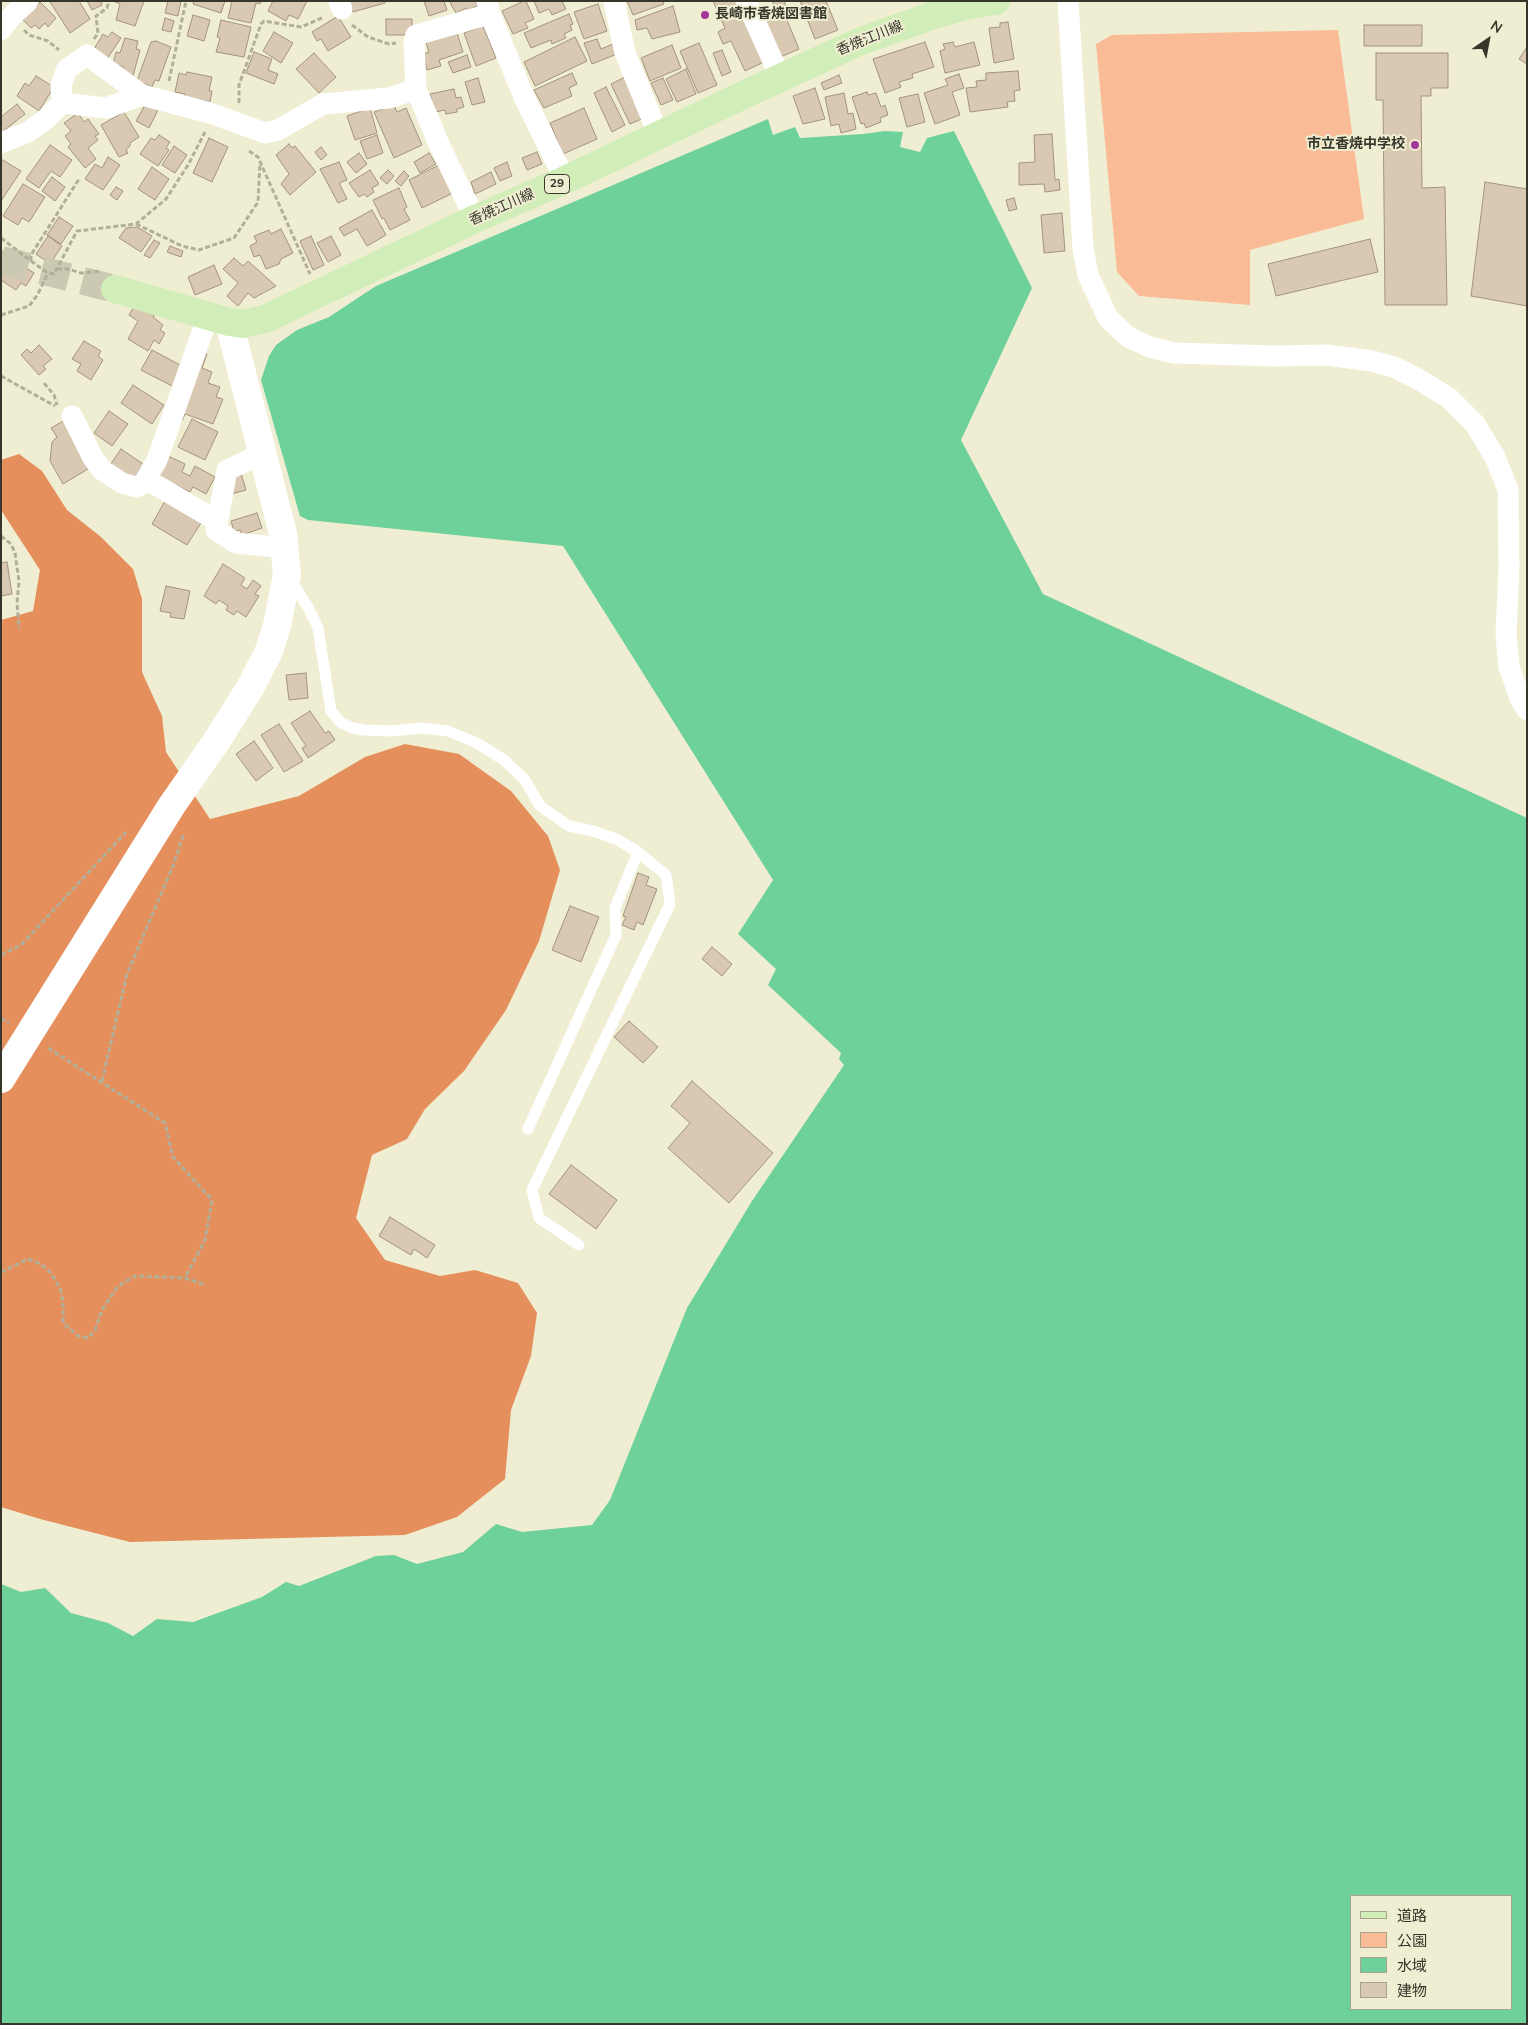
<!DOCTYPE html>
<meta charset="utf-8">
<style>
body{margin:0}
#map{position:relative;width:1528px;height:2025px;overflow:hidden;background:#f0eed2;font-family:"Nunito Sans","Noto Sans JP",sans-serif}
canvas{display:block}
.frame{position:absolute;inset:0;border:2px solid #36362b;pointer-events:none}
.legend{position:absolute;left:1350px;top:1895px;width:162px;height:115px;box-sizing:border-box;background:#f0eed2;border:1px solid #a6a48f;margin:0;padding:6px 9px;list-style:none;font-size:15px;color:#36362b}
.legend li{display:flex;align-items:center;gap:10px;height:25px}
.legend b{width:25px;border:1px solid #a6a48f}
.north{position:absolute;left:1463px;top:15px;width:50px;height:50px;-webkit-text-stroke:4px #f0eed2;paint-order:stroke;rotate:33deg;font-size:14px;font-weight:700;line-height:20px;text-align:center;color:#36362b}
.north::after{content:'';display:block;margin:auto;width:18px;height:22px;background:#36362b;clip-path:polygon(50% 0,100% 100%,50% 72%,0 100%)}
</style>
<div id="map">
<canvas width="1528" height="2025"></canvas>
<div class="frame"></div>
<ul class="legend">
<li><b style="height:6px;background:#d2eeb8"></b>道路</li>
<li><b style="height:14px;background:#fabb97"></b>公園</li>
<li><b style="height:14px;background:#6ed19a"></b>水域</li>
<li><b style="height:14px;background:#d9c9b2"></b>建物</li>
</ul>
<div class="north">N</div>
</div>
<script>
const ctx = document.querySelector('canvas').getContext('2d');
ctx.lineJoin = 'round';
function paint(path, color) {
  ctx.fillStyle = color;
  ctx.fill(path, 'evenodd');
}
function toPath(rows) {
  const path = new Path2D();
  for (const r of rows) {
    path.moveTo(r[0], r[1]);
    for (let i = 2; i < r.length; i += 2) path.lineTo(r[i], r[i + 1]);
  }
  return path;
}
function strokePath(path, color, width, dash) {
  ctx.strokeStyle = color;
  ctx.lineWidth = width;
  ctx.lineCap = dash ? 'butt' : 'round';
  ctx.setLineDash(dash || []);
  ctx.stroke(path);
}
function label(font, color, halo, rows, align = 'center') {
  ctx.font = font + ' "Nunito Sans","Noto Sans JP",sans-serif';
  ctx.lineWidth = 4;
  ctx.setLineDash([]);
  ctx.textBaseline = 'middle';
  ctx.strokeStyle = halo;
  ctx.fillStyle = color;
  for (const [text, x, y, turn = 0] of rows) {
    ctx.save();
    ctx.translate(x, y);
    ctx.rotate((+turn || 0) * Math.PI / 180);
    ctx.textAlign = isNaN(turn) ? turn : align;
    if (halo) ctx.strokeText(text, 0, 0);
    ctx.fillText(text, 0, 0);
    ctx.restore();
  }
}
paint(toPath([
 [1338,30,1364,219,1250,250,1250,305,1139,296,1117,272,1096,44,1112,35]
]), '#fabb97');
paint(toPath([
 [19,454,42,471,67,510,101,537,133,569,142,599,142,672,162,716,166,752,210,819,299,796,365,757,405,744,459,754,511,791,548,836,560,870,539,941,506,1010,464,1071,425,1109,407,1139,372,1155,356,1218,385,1260,440,1276,475,1270,518,1283,537,1313,531,1356,511,1410,505,1479,457,1517,405,1535,130,1542,40,1519,1,1507,1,620,33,611,40,570,1,510,1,460]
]), '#e58f5c');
paint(toPath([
 [768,119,773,135,795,127,800,138,863,134,885,131,903,132,900,147,920,152,927,138,954,131,1032,288,961,440,1043,594,1527,818,1527,2024,1,2024,1,1584,21,1592,45,1588,71,1613,108,1623,133,1636,157,1619,193,1622,262,1597,286,1582,299,1586,376,1556,394,1555,417,1564,463,1552,496,1524,522,1532,592,1525,610,1500,687,1308,752,1201,844,1065,839,1059,841,1053,768,985,776,969,738,934,773,880,563,546,308,520,300,516,261,380,269,356,276,345,297,330,329,317,376,286],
 [1352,1896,1512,1896,1512,2009,1352,2009]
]), '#6ed19a');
const building = toPath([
 [51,1,79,1,90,19,70,33,50,2,51,1],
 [87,1,101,1,102,5,92,10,87,1],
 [113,1,144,1,135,26,116,20,120,4,113,1],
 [168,1,181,1,178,16,165,13,168,1],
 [194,1,225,1,221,13,193,4,194,1],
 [232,1,261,1,260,4,256,3,251,23,228,18,232,1],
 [273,1,307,1,298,19,289,15,286,21,268,11,273,1],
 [350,1,385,1,385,3,353,12,350,1],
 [424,1,444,1,447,10,429,16,424,1],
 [453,1,479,1,480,4,468,11,466,8,456,13,450,3,453,1],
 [524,1,526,1,534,19,525,23,528,28,513,34,502,11,524,1],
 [534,1,562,1,566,9,552,15,549,9,539,13,534,1],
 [627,1,663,1,664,4,633,15,627,1],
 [713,1,736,1,764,62,745,71,731,41,723,44,718,32,725,28,713,1],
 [772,1,784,1,786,6,778,11,772,1],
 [800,1,826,1,838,30,815,39,800,1],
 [40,2,56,18,48,27,45,23,39,29,35,25,31,28,23,20,40,2],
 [598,4,607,31,584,39,574,12,598,4],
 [673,6,680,32,652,39,647,28,637,30,635,20,673,6],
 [784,13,799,49,778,58,763,22,784,13],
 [569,14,573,24,570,25,572,30,564,34,566,38,552,44,551,40,531,48,524,33,569,14],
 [193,15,210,20,204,41,187,36,193,15],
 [338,16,351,37,328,51,321,39,317,41,312,32,338,16],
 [165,18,174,21,171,32,162,30,165,18],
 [386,19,412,19,412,35,386,35,386,19],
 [221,20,251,27,244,57,216,52,220,38,217,37,221,20],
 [1008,22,1014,59,994,63,989,28,1000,27,1000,23,1008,22],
 [1364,25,1422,25,1422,46,1364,46,1364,25],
 [483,26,496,58,476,66,464,33,483,26],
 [456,30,463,52,439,60,441,66,427,70,423,54,429,52,426,42,456,30],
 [112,32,121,38,105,62,91,54,103,34,108,37,112,32],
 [274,32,293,43,281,63,263,51,274,32],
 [575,37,587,61,535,86,524,62,575,37],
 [125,38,138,41,136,49,140,50,133,76,123,73,124,67,113,64,116,52,120,53,125,38],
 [597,39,601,49,613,44,617,54,592,64,584,43,597,39],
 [156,41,171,47,159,81,155,80,152,87,137,81,151,42,156,41],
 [925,42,934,67,912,74,913,78,899,82,901,87,885,93,873,59,925,42],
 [953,42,955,47,974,42,980,65,945,73,940,51,945,49,943,44,953,42],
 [699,43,717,85,698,93,680,51,699,43],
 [672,45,681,68,650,81,641,58,672,45],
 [1527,47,1527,64,1519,59,1527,47],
 [722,50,731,72,722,76,713,53,722,50],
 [254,52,272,59,268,70,278,74,274,84,246,73,254,52],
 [314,53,336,77,319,93,296,69,314,53],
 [1376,53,1448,53,1448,88,1431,88,1431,96,1421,96,1422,188,1445,187,1447,305,1385,305,1383,100,1376,100,1376,53],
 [467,55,471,67,453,73,448,62,467,55],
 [686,69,696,94,677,102,666,79,686,69],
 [1018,71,1020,90,1014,91,1015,101,1007,102,1008,107,970,112,966,88,977,87,976,81,986,80,986,73,1018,71],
 [187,72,212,77,209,91,212,91,210,102,184,97,185,94,175,92,179,73,186,75,187,72],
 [572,73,577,84,569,88,572,96,544,108,534,90,572,73],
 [959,74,964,88,952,92,960,115,935,124,924,93,948,85,945,79,959,74],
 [839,75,842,83,824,90,821,83,839,75],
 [36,76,54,87,39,111,17,96,25,83,29,86,36,76],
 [625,77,644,118,630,124,611,84,625,77],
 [478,78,485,102,472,105,465,82,478,78],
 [663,78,673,100,661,105,651,83,663,78],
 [606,87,625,125,612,132,594,93,606,87],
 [815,88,825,119,803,124,793,96,815,88],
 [454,89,456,98,461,97,464,107,457,109,457,112,446,114,445,110,435,112,430,94,454,89],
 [867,92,868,95,876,93,881,107,885,105,888,115,880,118,881,122,866,128,864,123,861,124,852,97,867,92],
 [844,93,848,114,853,113,856,129,841,133,839,124,831,126,825,97,844,93],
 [918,94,925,122,907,127,899,98,918,94],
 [146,103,158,110,149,128,136,121,146,103],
 [17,104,25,114,1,133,1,117,17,104],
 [394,105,397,112,406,108,422,145,394,158,374,112,394,105],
 [370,108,377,133,355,140,347,116,370,108],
 [584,108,597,139,563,154,550,123,584,108],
 [124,112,139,137,130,143,130,146,126,150,128,153,119,157,101,125,124,112],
 [78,113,84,122,88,119,99,134,95,136,98,140,88,148,96,159,85,168,68,147,71,144,65,136,71,131,64,123,78,113],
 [1052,134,1055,180,1059,179,1060,190,1045,192,1044,184,1019,185,1019,163,1035,162,1034,135,1052,134],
 [159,135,170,142,166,148,169,150,158,166,140,154,151,138,155,140,159,135],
 [377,135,383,153,367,159,360,141,377,135],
 [209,138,228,147,212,182,193,173,209,138],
 [289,144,292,148,295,146,316,172,290,195,281,184,289,174,276,155,289,144],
 [50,145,72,160,60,177,51,171,39,188,26,179,50,145],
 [174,146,187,155,175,173,162,165,174,146],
 [321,147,327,155,321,160,315,152,321,147],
 [537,152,542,164,527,170,522,158,537,152],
 [359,153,367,164,356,173,347,162,359,153],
 [429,153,436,164,420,173,414,162,429,153],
 [108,157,120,165,103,190,85,179,95,164,102,168,108,157],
 [1,159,21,171,1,201,1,159],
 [339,162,347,180,339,183,347,199,338,203,320,169,339,162],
 [507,162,512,176,500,181,494,168,507,162],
 [439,165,453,193,422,208,409,180,439,165],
 [152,167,169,179,155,200,138,189,152,167],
 [370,170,379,184,372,188,374,192,367,197,364,194,359,197,349,183,370,170],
 [388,170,394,176,387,184,380,178,388,170],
 [404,171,409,176,401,186,395,181,404,171],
 [491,172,496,184,475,194,471,182,491,172],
 [52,177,65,187,55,201,42,191,52,177],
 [1485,182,1527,189,1527,306,1471,296,1485,182],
 [23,184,45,197,29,222,22,218,18,225,3,216,23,184],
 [116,187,123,191,117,200,110,195,116,187],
 [399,188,407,207,404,209,410,220,390,230,384,218,382,219,373,200,399,188],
 [1014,198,1017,209,1009,211,1006,200,1014,198],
 [372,210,386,235,367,246,357,229,344,236,339,228,372,210],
 [1062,213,1065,251,1044,253,1041,215,1062,213],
 [59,217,73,226,61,244,47,235,59,217],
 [137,227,152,236,141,252,119,238,126,228,137,227],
 [281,229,293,253,281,259,279,264,266,269,260,255,254,257,250,246,257,242,254,236,269,230,271,234,281,229],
 [48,236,62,246,50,264,36,254,48,236],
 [311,236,324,265,313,270,300,241,311,236],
 [331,236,341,255,328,262,317,243,331,236],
 [1370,239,1378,272,1276,296,1268,264,1370,239],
 [154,240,160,243,150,258,144,255,154,240],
 [170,246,183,251,181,257,167,252,170,246],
 [1,251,34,273,26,286,21,283,16,290,1,280,1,251],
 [234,258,243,266,248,261,276,286,254,298,248,293,238,306,227,296,238,283,223,269,234,258],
 [214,265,222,284,195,295,188,277,214,265],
 [135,305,155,313,153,317,163,325,160,330,165,333,159,344,154,340,148,351,128,339,138,321,129,315,135,305],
 [84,341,101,351,98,356,103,360,91,380,77,371,81,364,72,359,84,341],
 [39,345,52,359,43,366,46,369,39,375,21,355,27,349,31,353,39,345],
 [152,350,184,367,174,387,141,370,152,350],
 [200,352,207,354,202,368,212,372,208,383,220,387,216,397,223,399,213,424,185,414,182,421,175,419,200,352],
 [133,385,164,405,152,424,121,403,133,385],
 [109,411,128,424,112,446,94,433,109,411],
 [192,419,218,432,205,460,178,447,192,419],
 [65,420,93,466,63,484,50,461,52,442,57,437,51,428,65,420],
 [121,449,143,464,132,482,110,465,121,449],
 [166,455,185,464,182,472,190,476,195,466,215,477,206,494,193,487,190,492,159,477,166,455],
 [240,470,246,490,228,495,230,475,240,470],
 [165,501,201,523,187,545,152,524,165,501],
 [257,513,262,528,242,535,240,530,234,531,231,521,257,513],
 [7,562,12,594,1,596,1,563,7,562],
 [223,564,245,578,241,585,247,589,253,580,261,586,255,594,259,596,246,617,237,611,234,615,226,610,228,606,219,600,216,604,204,596,223,564],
 [166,586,190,591,184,619,170,617,171,613,160,611,166,586],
 [306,673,308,698,289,700,286,675,306,673],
 [310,711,325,733,329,731,335,740,308,758,302,748,306,746,291,723,310,711],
 [279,724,303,761,284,772,261,735,279,724],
 [254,741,273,768,256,781,236,754,254,741],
 [638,873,649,877,646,885,657,889,643,925,637,922,634,930,622,925,626,917,623,916,638,873],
 [570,906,599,917,581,962,552,950,570,906],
 [712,947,732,964,722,976,702,959,712,947],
 [629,1021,658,1047,643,1063,614,1037,629,1021],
 [692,1081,773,1153,729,1203,668,1148,690,1123,671,1106,692,1081],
 [571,1165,617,1200,596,1229,549,1194,571,1165],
 [390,1217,435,1245,427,1258,414,1249,411,1255,379,1236,390,1217]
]);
paint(building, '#d9c9b2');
strokePath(building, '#a3937d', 1);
strokePath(toPath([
 [1,260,115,289]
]), '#cbc9b1', 28, [28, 14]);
strokePath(toPath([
 [352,25,368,37,389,44,396,43],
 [24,30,29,35,48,41,59,50],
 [94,39,98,33,96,16,107,8,109,1],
 [169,81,186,1],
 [239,103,239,85,261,24,264,21,301,27,324,17],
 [249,151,258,157,310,274],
 [136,224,182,246,199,250,234,238,258,202,260,162],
 [1,238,31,261,48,273,54,274,77,231,136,224,166,199,188,165,205,132],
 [31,261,31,255,79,179],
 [57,269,68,269,81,273,101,271],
 [1,315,29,306,38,294,48,273],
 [1,376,55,406],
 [44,383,54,395,57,405],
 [1,536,11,544,15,553,19,581,17,603,19,629],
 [1,955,21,945,126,832],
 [1,1018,9,1023],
 [48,1048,165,1123,173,1157,212,1200,205,1240,185,1278],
 [102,1081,127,974,173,866,184,833],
 [1,1272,28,1259,41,1264,51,1273,60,1288,63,1302,63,1323,78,1336,88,1338,95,1330,102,1310,118,1286,135,1276,185,1278,206,1285]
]), '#b1af99', 3, [5, 2.5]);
strokePath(toPath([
 [290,579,309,609,318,628,331,711,340,722,352,728,364,730,392,731,422,728,448,731,477,743,504,760,525,780,540,806,569,826,593,831,616,839,638,852,666,875,670,904,532,1190,539,1218,579,1245],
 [528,1129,616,935,615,908,638,852]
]), '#fff', 11);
strokePath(toPath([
 [339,1,342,9],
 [487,1,490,14,524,97,565,180],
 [614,1,625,53,659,136],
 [746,1,781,79],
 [1068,1,1083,248,1088,275,1108,318,1128,337,1150,347,1174,353,1275,356,1327,355,1372,361,1394,367,1418,379,1449,398,1475,424,1495,457,1508,490,1509,568,1506,634,1509,667,1520,698,1527,710],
 [1,30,10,18,28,1],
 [416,89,414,42,416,35,490,14],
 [62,103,61,85,67,69,87,55,142,95],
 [1,143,28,132,45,120,62,103,106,108,142,95,210,113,265,133,278,130,323,104,389,98,416,89,438,142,475,219],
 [72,416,93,458,102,470,122,483,136,487,143,484,157,460,208,316],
 [262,454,227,470,216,530,236,543,284,548],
 [146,479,217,521]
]), '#fff', 21);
strokePath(toPath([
 [1,1079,172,805,216,742,250,688,269,651,277,626,287,575,283,534,229,322]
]), '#fff', 28);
strokePath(toPath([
 [115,289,229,322,242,324,265,319,475,219,565,180,754,90,861,41,934,15,969,5,996,1]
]), '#d2eeb8', 28);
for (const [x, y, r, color] of [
 [705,15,5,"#a13798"],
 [1415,145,5,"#a13798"]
]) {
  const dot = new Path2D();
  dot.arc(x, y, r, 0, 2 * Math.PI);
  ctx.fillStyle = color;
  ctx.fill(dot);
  strokePath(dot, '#f0eed2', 2);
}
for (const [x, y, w] of [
 [557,184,25]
]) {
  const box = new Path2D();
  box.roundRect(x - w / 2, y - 9.5, w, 19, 4);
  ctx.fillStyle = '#f0eed2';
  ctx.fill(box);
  strokePath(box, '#36362b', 1);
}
label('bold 12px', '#36362b', null, [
 ["29",557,184]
]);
label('bold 14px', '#36362b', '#f0eed2', [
 ["長崎市香焼図書館",715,15],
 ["市立香焼中学校",1405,145,"right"]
], 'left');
label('14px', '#36362b', '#f0eed2', [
 ["香焼江川線",870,39,-22],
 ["香焼江川線",502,208,-24]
]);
</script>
